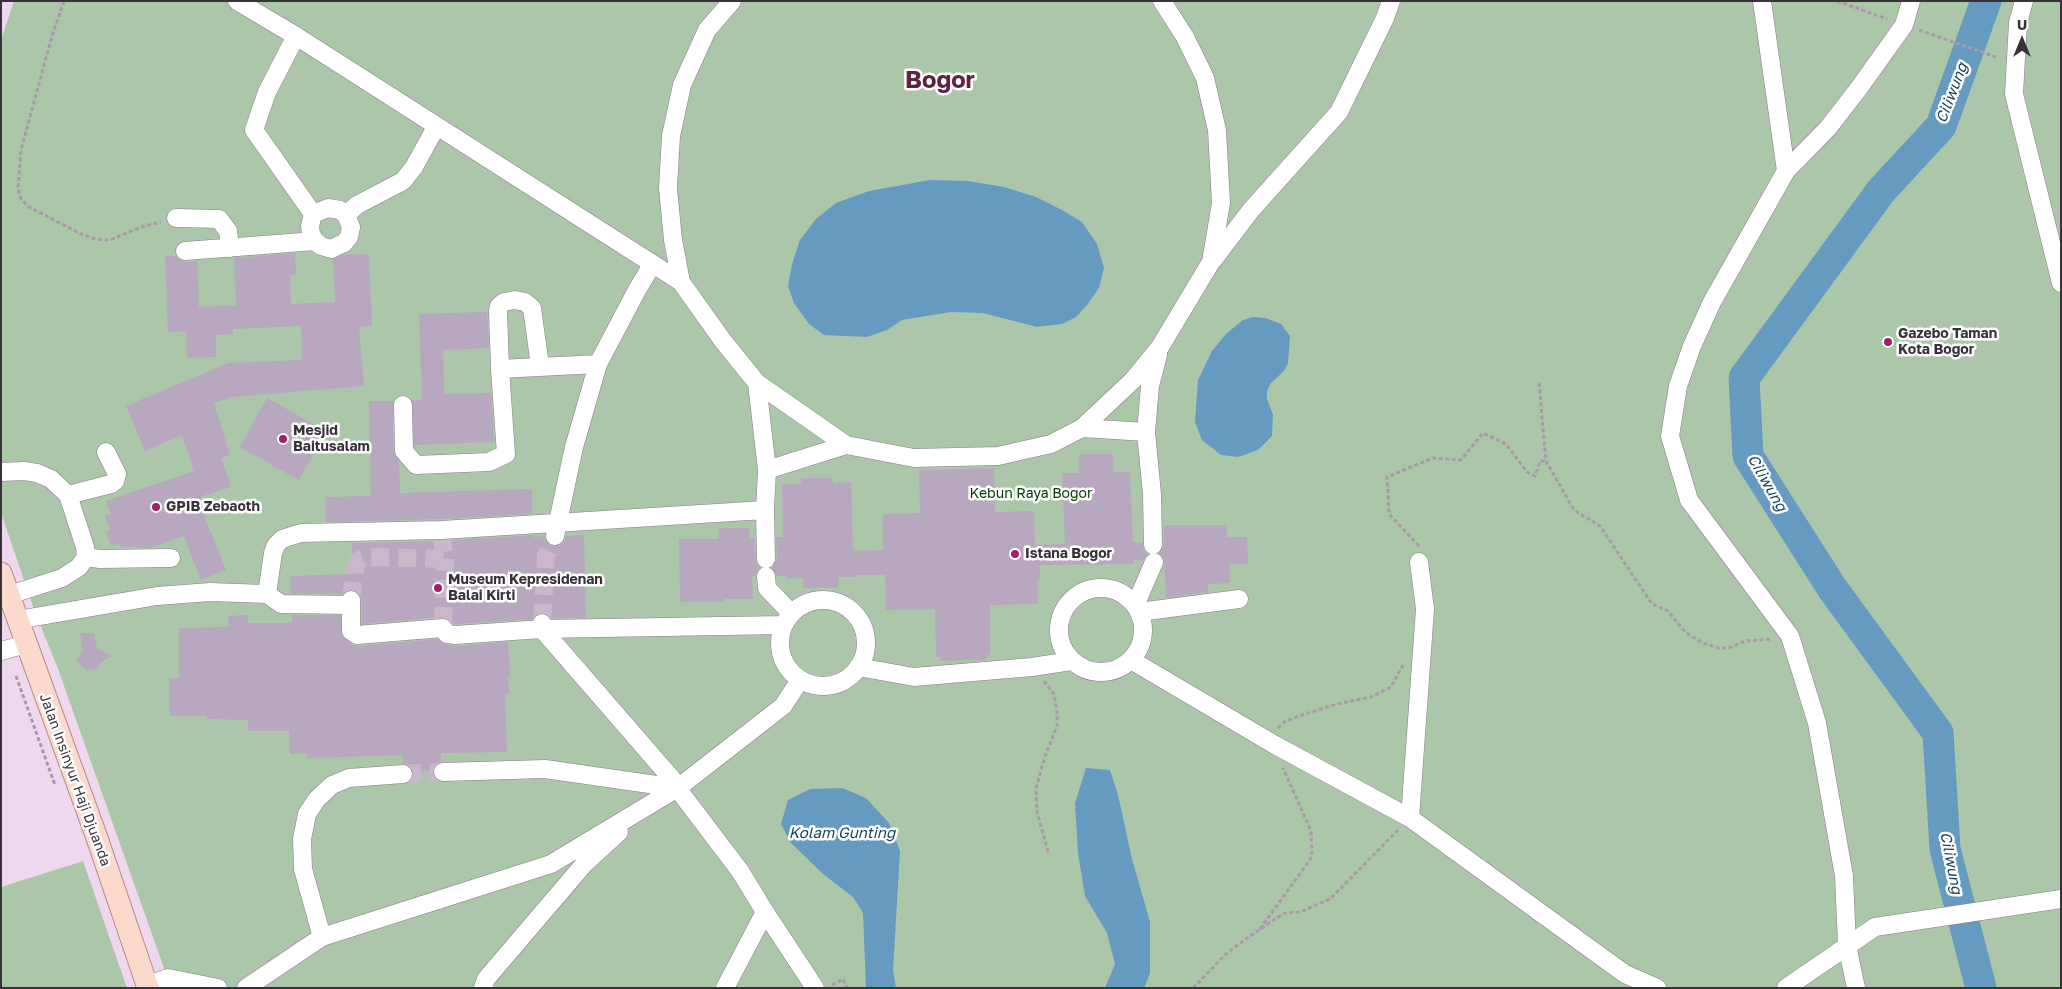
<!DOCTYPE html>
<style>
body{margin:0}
#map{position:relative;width:2062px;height:989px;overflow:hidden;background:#eed8ee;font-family:"Golos Text",sans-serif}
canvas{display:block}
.frame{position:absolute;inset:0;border:2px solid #3a323a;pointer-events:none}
.north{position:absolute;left:1997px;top:15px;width:50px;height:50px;-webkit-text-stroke:4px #fff;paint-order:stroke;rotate:0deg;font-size:14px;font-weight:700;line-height:20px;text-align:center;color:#3a323a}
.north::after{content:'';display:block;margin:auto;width:18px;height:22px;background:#3a323a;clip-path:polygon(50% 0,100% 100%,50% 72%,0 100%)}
</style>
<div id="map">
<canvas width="2062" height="989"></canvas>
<div class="frame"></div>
<div class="north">U</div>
</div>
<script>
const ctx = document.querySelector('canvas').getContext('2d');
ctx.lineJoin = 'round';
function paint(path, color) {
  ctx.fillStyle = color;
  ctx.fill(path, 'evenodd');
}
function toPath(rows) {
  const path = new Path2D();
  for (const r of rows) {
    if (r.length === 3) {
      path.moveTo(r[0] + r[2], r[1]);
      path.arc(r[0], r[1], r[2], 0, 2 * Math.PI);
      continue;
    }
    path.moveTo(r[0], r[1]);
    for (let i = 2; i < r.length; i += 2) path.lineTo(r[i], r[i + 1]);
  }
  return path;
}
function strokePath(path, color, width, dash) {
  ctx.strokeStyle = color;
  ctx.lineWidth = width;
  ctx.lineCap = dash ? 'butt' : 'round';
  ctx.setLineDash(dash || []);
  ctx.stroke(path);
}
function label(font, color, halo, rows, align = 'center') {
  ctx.font = font + ' "Golos Text",sans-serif';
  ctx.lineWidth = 5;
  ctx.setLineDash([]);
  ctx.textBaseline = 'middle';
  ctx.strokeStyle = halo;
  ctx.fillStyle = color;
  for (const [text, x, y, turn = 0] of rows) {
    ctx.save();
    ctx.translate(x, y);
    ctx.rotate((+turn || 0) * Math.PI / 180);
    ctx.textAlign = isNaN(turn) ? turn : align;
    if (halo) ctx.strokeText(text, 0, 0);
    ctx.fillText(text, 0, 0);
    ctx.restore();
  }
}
paint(toPath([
 [14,1,2061,1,2061,988,171,988,57,666,36,615,1,513,1,40],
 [83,861,127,988,1,988,1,887]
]), '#acc6aa');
paint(toPath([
 [930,180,968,181,1004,187,1036,197,1062,210,1082,222,1097,244,1104,268,1099,288,1087,305,1076,317,1062,324,1037,327,983,313,951,312,902,320,887,330,867,337,824,335,809,324,794,303,788,286,792,264,800,240,816,219,836,203,869,191],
 [1253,317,1266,318,1281,324,1290,336,1288,363,1284,371,1271,383,1267,391,1267,399,1273,415,1272,436,1258,450,1238,457,1221,455,1202,440,1195,422,1198,380,1212,351,1226,334,1243,320],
 [1086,768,1110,770,1118,795,1132,859,1150,922,1150,973,1144,988,1105,988,1115,964,1107,933,1085,896,1078,853,1075,803],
 [842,788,866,798,889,823,900,851,893,970,896,988,866,988,863,913,853,897,823,874,791,843,781,824,788,800,810,789]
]), '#659bc1');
strokePath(toPath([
 [1981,988,1945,849,1938,733,1832,588,1748,456,1744,378,1881,191,1941,126,1986,1]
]), '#659bc1', 31);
paint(toPath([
 [295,253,296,275,290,275,291,304,335,302,333,259,344,255,369,254,372,326,359,327,364,386,231,397,214,403,230,455,221,458,231,487,200,497,206,514,204,515,226,570,201,580,184,536,151,548,137,548,136,546,121,548,119,543,111,546,106,532,110,530,105,516,111,514,106,501,194,471,182,435,145,451,126,406,228,363,302,360,301,326,233,329,233,334,216,335,216,357,187,358,186,331,168,332,165,256,176,256,180,260,185,262,197,261,199,307,236,305,234,258],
 [487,312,489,348,443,350,444,394,491,393,494,442,414,445,412,400,422,400,419,314],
 [267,398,326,431,299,480,240,447],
 [369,401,393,401,393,451,399,461,400,493,532,489,532,514,442,519,326,522,325,497,371,496],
 [1079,454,1113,454,1113,472,1130,472,1133,542,1142,543,1144,550,1147,554,1143,561,1133,560,1134,564,1040,565,1040,577,1037,581,1038,604,990,605,990,655,987,655,987,659,940,661,940,657,936,657,935,609,886,610,885,575,856,575,856,577,838,577,838,588,803,588,803,578,787,579,787,576,777,576,772,568,777,559,776,537,783,537,782,484,801,484,801,478,833,478,833,483,851,482,853,551,883,550,883,514,920,513,919,470,994,468,995,512,1034,511,1035,545,1065,544,1062,473,1079,473],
 [1164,525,1227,525,1227,537,1247,537,1248,564,1229,564,1230,583,1208,584,1208,592,1166,598,1164,560,1159,553,1164,546],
 [719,528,749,528,749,539,755,538,755,560,760,567,755,576,752,576,753,599,724,599,724,601,680,602,679,539,719,539],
 [533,535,533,537,545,536,548,544,553,546,563,543,566,536,584,535,586,618,551,618,548,614,542,612,536,614,532,619,455,624,448,619,442,617,362,624,362,600,356,591,351,589,342,594,291,594,290,576,353,574,352,543,443,541],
 [248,615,248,623,292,623,292,615,340,615,342,636,351,644,357,646,438,639,442,643,454,646,508,642,510,677,508,677,509,694,505,694,507,752,441,753,441,762,437,763,433,771,413,771,408,765,403,763,403,755,307,758,308,753,290,754,289,731,248,731,248,720,207,719,207,716,170,716,169,678,179,678,179,628,229,627,228,616],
 [80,633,94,633,97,648,112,656,101,662,97,669,87,670,76,661,83,651]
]), '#b7a7bf');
strokePath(toPath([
 [351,600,355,567,359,560,369,557,445,559,442,540],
 [542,622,546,556,555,536],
 [443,625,445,559],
 [403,774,443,772]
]), '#cab7ca', 18, [18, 9]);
const minor = toPath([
 [237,1,296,36,681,282],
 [732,1,707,30,682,85,671,136,668,188,673,240,681,282,723,341,757,383,846,445,914,458,998,456,1051,444,1082,428,1133,380,1160,347,1211,262,1221,203,1217,130,1205,78,1185,37,1162,1],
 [1762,1,1786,171],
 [2024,1,2018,23,2014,94,2061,283],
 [296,36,267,92,254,130,313,214],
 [346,215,357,205,403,181,414,167,436,127],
 [176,218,219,219,228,231,230,248],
 [185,251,315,241,321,246,331,249,344,243,349,237,351,227,346,215,340,210,328,208,313,214,310,226,311,234,315,241],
 [1213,260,1251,210,1339,112,1385,18,1391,1],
 [540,366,532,308,525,302,515,300,504,302,499,306,498,311,500,369,598,364],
 [757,383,767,470,765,510],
 [403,405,404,451,416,465,489,462,506,454,500,369],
 [1082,428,1146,432],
 [767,470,846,445],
 [1,472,24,471,37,473,51,479,68,495,85,547,86,557,79,567,62,578,9,595],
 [68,495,111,484,115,481,117,474,106,452],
 [555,536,574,447,598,364,637,290,652,265],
 [1153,545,1152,494,1146,432,1150,386,1158,355],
 [86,557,100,559,171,558],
 [766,576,767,588,791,613],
 [1101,630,42],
 [267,594,273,553,276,545,282,539,301,533,442,530,765,510,766,559],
 [351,600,351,631,357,635,443,628,447,634,455,635,542,629,784,625],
 [823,643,43],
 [1135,606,1154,562],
 [1139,612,1239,599],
 [17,620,157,596,210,592,267,594,281,604,351,605],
 [542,623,542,629,679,787],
 [1,651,26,644],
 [1131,660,1275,745,1410,818,1625,974,1657,988],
 [858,667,914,677,1032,667,1071,661],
 [443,772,545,769,677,788,740,871,765,912,725,988],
 [1410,818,1425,609,1419,562],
 [765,912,815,988],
 [322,937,303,869,302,839,307,814,317,799,332,785,349,778,403,774],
 [147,985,168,978,218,988],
 [246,988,322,937,551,864,679,787,783,706,800,680],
 [483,988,486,979,585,863,619,832],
 [1786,988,1875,927,2061,899],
 [1856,988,1847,945,1844,876,1817,723,1790,636,1689,500,1670,436,1678,386,1692,346,1712,302,1786,171,1828,128,1859,88,1904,25,1911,1]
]);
const major = toPath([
 [1,573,97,838,148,988]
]);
strokePath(minor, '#8d798d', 19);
strokePath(major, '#b68e83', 23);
strokePath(toPath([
 [64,1,52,36,21,150,18,189,21,199,29,207,81,234,94,239,110,240,144,226,161,222],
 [1837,1,1887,19],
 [1919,30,1996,57],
 [1539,383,1546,461,1574,510,1600,526,1652,604,1668,611,1685,632,1703,643,1718,648,1729,648,1745,641,1772,639],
 [1419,546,1389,514,1387,477,1433,458,1461,460,1483,433,1506,444,1527,472,1535,476,1540,461,1546,461],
 [16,676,55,785],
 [1044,681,1054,694,1057,711,1057,726,1044,759,1036,789,1037,812,1049,855],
 [1278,728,1284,722,1299,716,1337,704,1371,697,1391,687,1403,665],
 [1260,929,1312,857,1311,831,1283,768],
 [832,985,843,979,847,988],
 [1193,988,1228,952,1260,929,1285,913,1300,912,1330,899,1398,830]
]), '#a9a', 3, [4, 2.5]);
strokePath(minor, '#fff', 18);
strokePath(major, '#fbd9cd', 21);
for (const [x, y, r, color] of [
 [1888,342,5,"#a31f6c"],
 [283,439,5,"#a31f6c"],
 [156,507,5,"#a31f6c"],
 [1015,554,5,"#a31f6c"],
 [438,588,5,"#a31f6c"]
]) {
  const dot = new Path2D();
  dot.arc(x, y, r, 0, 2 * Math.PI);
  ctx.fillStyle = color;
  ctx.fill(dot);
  strokePath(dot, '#fff', 2);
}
label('bold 14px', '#3a323a', '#fff', [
 ["Gazebo Taman",1898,334],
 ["Kota Bogor",1898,350],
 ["Mesjid",293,431],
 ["Baitusalam",293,447],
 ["GPIB Zebaoth",166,507],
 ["Istana Bogor",1025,554],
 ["Museum Kepresidenan",448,580],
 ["Balai Kirti",448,596]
], 'left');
label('14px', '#004000', '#fff', [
 ["Kebun Raya Bogor",1031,494]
]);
label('14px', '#3a323a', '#fff', [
 ["Jalan Insinyur Haji Djuanda",75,780,70]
]);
label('italic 15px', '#143f5a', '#fff', [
 ["Ciliwung",1952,93,-69],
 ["Ciliwung",1767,483,60],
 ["Kolam Gunting",842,833],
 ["Ciliwung",1951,863,79]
]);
label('bold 24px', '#612243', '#fff', [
 ["Bogor",940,80]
]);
</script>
